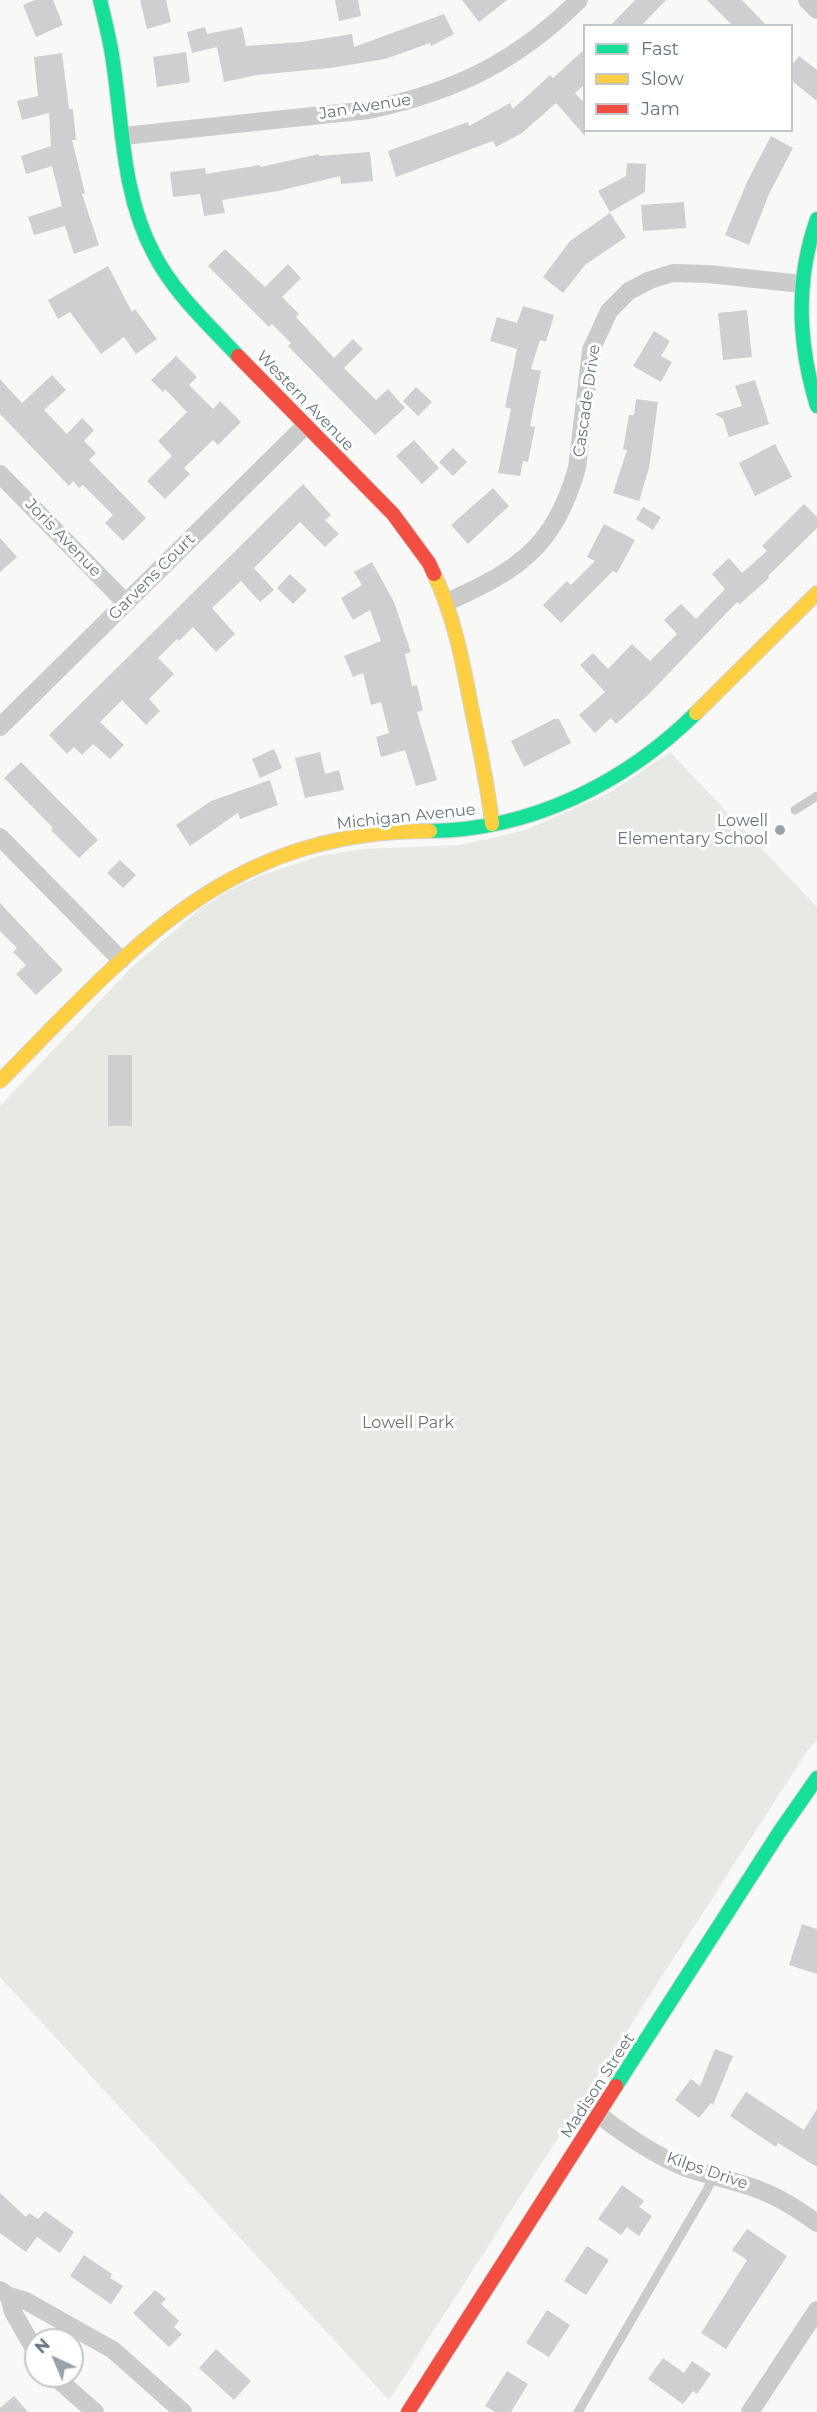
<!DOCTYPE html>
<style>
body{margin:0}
#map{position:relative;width:817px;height:2412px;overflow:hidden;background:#f8f8f7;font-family:Montserrat,sans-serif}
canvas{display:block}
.legend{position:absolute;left:583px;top:24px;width:210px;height:108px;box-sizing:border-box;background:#fff;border:2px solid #c1c8cc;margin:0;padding:8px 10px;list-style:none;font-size:18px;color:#657580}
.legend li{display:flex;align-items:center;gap:12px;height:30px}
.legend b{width:30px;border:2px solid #c1c8cc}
.north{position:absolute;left:24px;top:2328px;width:60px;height:60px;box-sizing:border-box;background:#fff;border:2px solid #c1c8cc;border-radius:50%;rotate:316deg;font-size:16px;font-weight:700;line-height:24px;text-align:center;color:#657580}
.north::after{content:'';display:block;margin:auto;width:21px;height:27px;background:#98a3aa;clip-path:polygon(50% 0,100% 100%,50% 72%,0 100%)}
</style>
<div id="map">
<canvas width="817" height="2412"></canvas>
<ul class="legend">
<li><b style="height:8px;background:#16e098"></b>Fast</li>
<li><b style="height:8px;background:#ffcf43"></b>Slow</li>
<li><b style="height:8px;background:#f24e42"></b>Jam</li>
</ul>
<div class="north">N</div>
</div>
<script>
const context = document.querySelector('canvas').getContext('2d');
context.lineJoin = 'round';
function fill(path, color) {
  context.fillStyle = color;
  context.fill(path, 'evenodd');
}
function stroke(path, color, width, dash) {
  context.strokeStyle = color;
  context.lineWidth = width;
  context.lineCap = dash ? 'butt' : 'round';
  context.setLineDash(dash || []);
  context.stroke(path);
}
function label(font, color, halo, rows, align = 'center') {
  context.font = font + ' Montserrat,sans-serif';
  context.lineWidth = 6;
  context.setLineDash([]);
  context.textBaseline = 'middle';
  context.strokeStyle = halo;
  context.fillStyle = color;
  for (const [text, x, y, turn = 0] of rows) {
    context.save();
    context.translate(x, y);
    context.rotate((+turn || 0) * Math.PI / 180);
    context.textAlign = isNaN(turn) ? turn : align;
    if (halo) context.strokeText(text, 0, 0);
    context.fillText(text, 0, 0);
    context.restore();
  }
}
fill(new Path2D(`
 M670,752l147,155v833l-10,11 -418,649 -389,-423v-871l130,-137 71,-61 29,-18 32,-15 58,-19 42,-7 98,-4 66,-15 85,-38z`), '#e7e9e5');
fill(new Path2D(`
 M35,0h18l10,25 -27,12 -13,-32z
 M140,0h26l5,22 -24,7z
 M335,0h23l3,16 -22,5z
 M462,0h45l-28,22z
 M635,0h31l-25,26h-31z
 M707,0h35l25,26h-34z
 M444,14l10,20 -23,12 -1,-3 -45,16 -55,9 -73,7 -33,7 -7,-35 -25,6 -5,-21 18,-5 2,7 35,-7 4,19 55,-4 51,-8 2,13z
 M585,49v35l-10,9 10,11v32l-29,-33 -34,30 -26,14 -3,-6 -97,36 -8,-26 80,-29 1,4 41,-23 3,6 37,-34 3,3z
 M186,52l4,30 -33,5 -4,-30z
 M62,53l7,56h4l3,31h-4l13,53 -3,1 17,51 -25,9 -9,-28 -31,9 -6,-18 34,-11 -10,-40 -26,8 -5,-18 30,-10 -2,-33 -27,7 -5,-19 21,-5 -4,-39z
 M799,56l18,14v31l-25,-20v-16z
 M771,136l22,12 -24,46 -20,51 -24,-10 22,-53z
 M370,152l3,29 -32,3 -1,-8 -62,15 -56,9 3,13 -21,3 -4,-22 -27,3 -3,-25 35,-4 1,6 54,-9v2l59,-13v2z
 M627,163l19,1 -1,28 -35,20 -12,-21 28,-15z
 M684,202l2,26 -43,3 -2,-26z
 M610,213l16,24 -41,28 -22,28 -20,-16 27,-36z
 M225,249l40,38 23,-23 13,14 -19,19 17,17 -3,3 38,41 19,-19 10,10 -19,19 32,32 12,-11 17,19 -30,27 -87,-89 3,-3 -19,-19 -3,3 -61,-61z
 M108,266l24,46 3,-3 22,30 -21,15 -12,-17 -23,17 -31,-42 -12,7 -10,-19z
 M523,306l31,9 -8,27 -6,-2 -9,29 10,2 -11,55 5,1 -7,35 -5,-1 -3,15 -22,-3 13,-64 -6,-2 12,-58 -27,-8 7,-24 20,6z
 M747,310l5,47 -29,3 -5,-47z
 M654,331l16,10 -9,15 11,6 -11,20 -28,-16z
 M176,356l21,21 -8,8 24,24 7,-8 21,21 -23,23 -5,-5 -29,28 6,6 -25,25 -18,-18 25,-25 -14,-15 29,-29 -22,-23 -2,3 -12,-12z
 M52,375l14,15 -22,20 23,24 15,-16 12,12 -10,11 12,12 -7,7 57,58 -23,23 -18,-18 8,-8 -30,-30 -4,3 -6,-7 -4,5 -69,-72v-35l22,24z
 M755,380l14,44 -40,13 -6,-18 -8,-5 27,-8 -7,-20z
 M416,387l16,15 -14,14 -15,-15z
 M636,399l22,3 -9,66 -10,33 -26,-8 14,-43 -4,-1 6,-34h5z
 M414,440l25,28 -17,16 -26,-28z
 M775,444l17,33 -37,19 -16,-33z
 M453,448l14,14 -14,14 -14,-14z
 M303,484l28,31 -6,5 14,14 -14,13 -25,-25 -46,46 20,22 -14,12 -19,-21 -29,27 23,26 -19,18 -23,-25 -14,14 -2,-2 -19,19 16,16 -25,25 11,12 -14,14 -24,-25 -22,22 24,23 -14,14 -17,-15 -11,11 -8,-8 -7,7 -18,-19z
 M493,488l16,18 -41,38 -17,-19z
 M804,504l13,13v11l-49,48 1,2 -29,26 -3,-2 -87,91 -34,31 -5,-6 -16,15 -16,-18 26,-23 -25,-27 13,-12 15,16 24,-25 18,17 27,-27 -13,-14 17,-16 15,15 29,-30 -13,-15 17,-16 13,15 25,-22 -5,-5z
 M643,507l18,10 -8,13 -17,-11z
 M604,524l31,16 -18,33 -4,-2 -52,52 -18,-18 24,-24 4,4 24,-24 -8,-4z
 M0,538l17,19 -17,15z
 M372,562l22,40 17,50 -6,2 7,32 5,-1 6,25 -6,2 20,68 -21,6 -11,-36 -24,7 -5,-20 13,-4 -8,-31 -10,3 -8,-32 -10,4 -9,-21 37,-15 -11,-31 -17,10 -12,-22 21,-13 -8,-13z
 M290,574l17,16 -14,14 -16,-16z
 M554,719h5l12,24 -47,24 -13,-26z
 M274,749l8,19 -22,10 -8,-19z
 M320,752l5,22 14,-4 5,20 -39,8 -10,-40z
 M21,762l77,78 -19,18 -28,-28 2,-2 -49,-50z
 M270,780l8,25 -38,14 -2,-6 -48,33 -14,-21 35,-24z
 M120,860l16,15 -13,13 -16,-15z
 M0,903l63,67 -27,25 -20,-21 10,-9 -13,-13 4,-4 -17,-17z
 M108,1055h24v71h-24z
 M802,1924l15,5v45l-28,-9z
 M715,2049l18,7 -20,49 -2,-2 -12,15 -24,-18 16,-21 9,7z
 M746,2092l58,38 13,-21v58l-39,-24 -2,4 -46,-31z
 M622,2185l22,16 -5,6 13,9 -13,20 -12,-9 -6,8 -23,-16z
 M0,2193l26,24 3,-4 9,6 7,-8 29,21 -14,21 -23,-16 -11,15 -26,-19z
 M747,2229l40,27 -61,93 -25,-16 46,-73 -15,-10z
 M587,2246l22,14 -23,35 -22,-14z
 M84,2255l28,19 -2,4 13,8 -12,18 -41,-28z
 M155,2290l11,9 -5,5 18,17 -5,6 8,7 -13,13 -36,-34z
 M547,2310l23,15 -21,32 -23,-14z
 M216,2349l35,32 -17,19 -35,-32z
 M663,2358l21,15 8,-12 19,13 -14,20 -4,-3 -10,13 -35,-25z
 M507,2371l21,13 -17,28h-16l-10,-6z
 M14,2396l14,16h-28v-4z`), '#cecfd0');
const fast = new Path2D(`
 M100,0c4,16 8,33 11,49 12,68 9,142 43,205 20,39 54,70 84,102
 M817,219c-22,62 -19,125 0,187
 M430,831c101,-1 195,-48 266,-118
 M616,2086l164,-255 37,-53`);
const slow = new Path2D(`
 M434,574c21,44 29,90 38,137 8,38 16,75 20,113
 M696,713l121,-120
 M0,1081c132,-133 226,-250 430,-250`);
const jam = new Path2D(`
 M238,356l155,158 36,49 5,11
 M408,2412l208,-326`);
stroke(fast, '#d3d4d5', 16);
stroke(slow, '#d3d4d5', 16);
stroke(jam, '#d3d4d5', 16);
stroke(new Path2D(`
 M795,810l22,-14
 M578,2412l129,-222 6,-14`), '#cacccc', 9);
stroke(new Path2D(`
 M807,0l10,10
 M123,136l246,-26c87,-19 146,-47 210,-110
 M0,474l126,129
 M447,602c72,-32 107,-55 130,-134l14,-118 18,-39 20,-20 21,-11 23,-7 35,1 94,10
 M0,727l305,-301
 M0,837l121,123
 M599,2115c27,21 55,40 87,53 23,8 48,12 71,21 22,8 41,20 60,34
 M0,2290l9,6 17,5 87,49 70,62
 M9,2296l4,16 23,40
 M54,2376l41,36
 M750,2412l67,-102`), '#cacccc', 18);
stroke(fast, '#16e098', 14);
stroke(slow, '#ffcf43', 14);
stroke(jam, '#f24e42', 14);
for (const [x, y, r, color] of [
 [780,830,6,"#98a3aa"]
]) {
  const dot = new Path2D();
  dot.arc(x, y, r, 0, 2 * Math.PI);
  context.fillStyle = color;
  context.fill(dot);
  stroke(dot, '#fff', 2);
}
label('16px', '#657580', '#fff', [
 ["Jan Avenue",365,107,-9],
 ["Western Avenue",305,401,46],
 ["Cascade Drive",587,401,-82],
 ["Joris Avenue",63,538,46],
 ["Garvens Court",152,577,-45],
 ["Michigan Avenue",406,817,-6],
 ["Madison Street",598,2086,-57],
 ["Kilps Drive",707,2171,19]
]);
label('16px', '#657580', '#fff', [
 ["Lowell",768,821],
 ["Elementary School",768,839]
], 'right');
label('16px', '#687864', '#fff', [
 ["Lowell Park",408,1423]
]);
</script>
